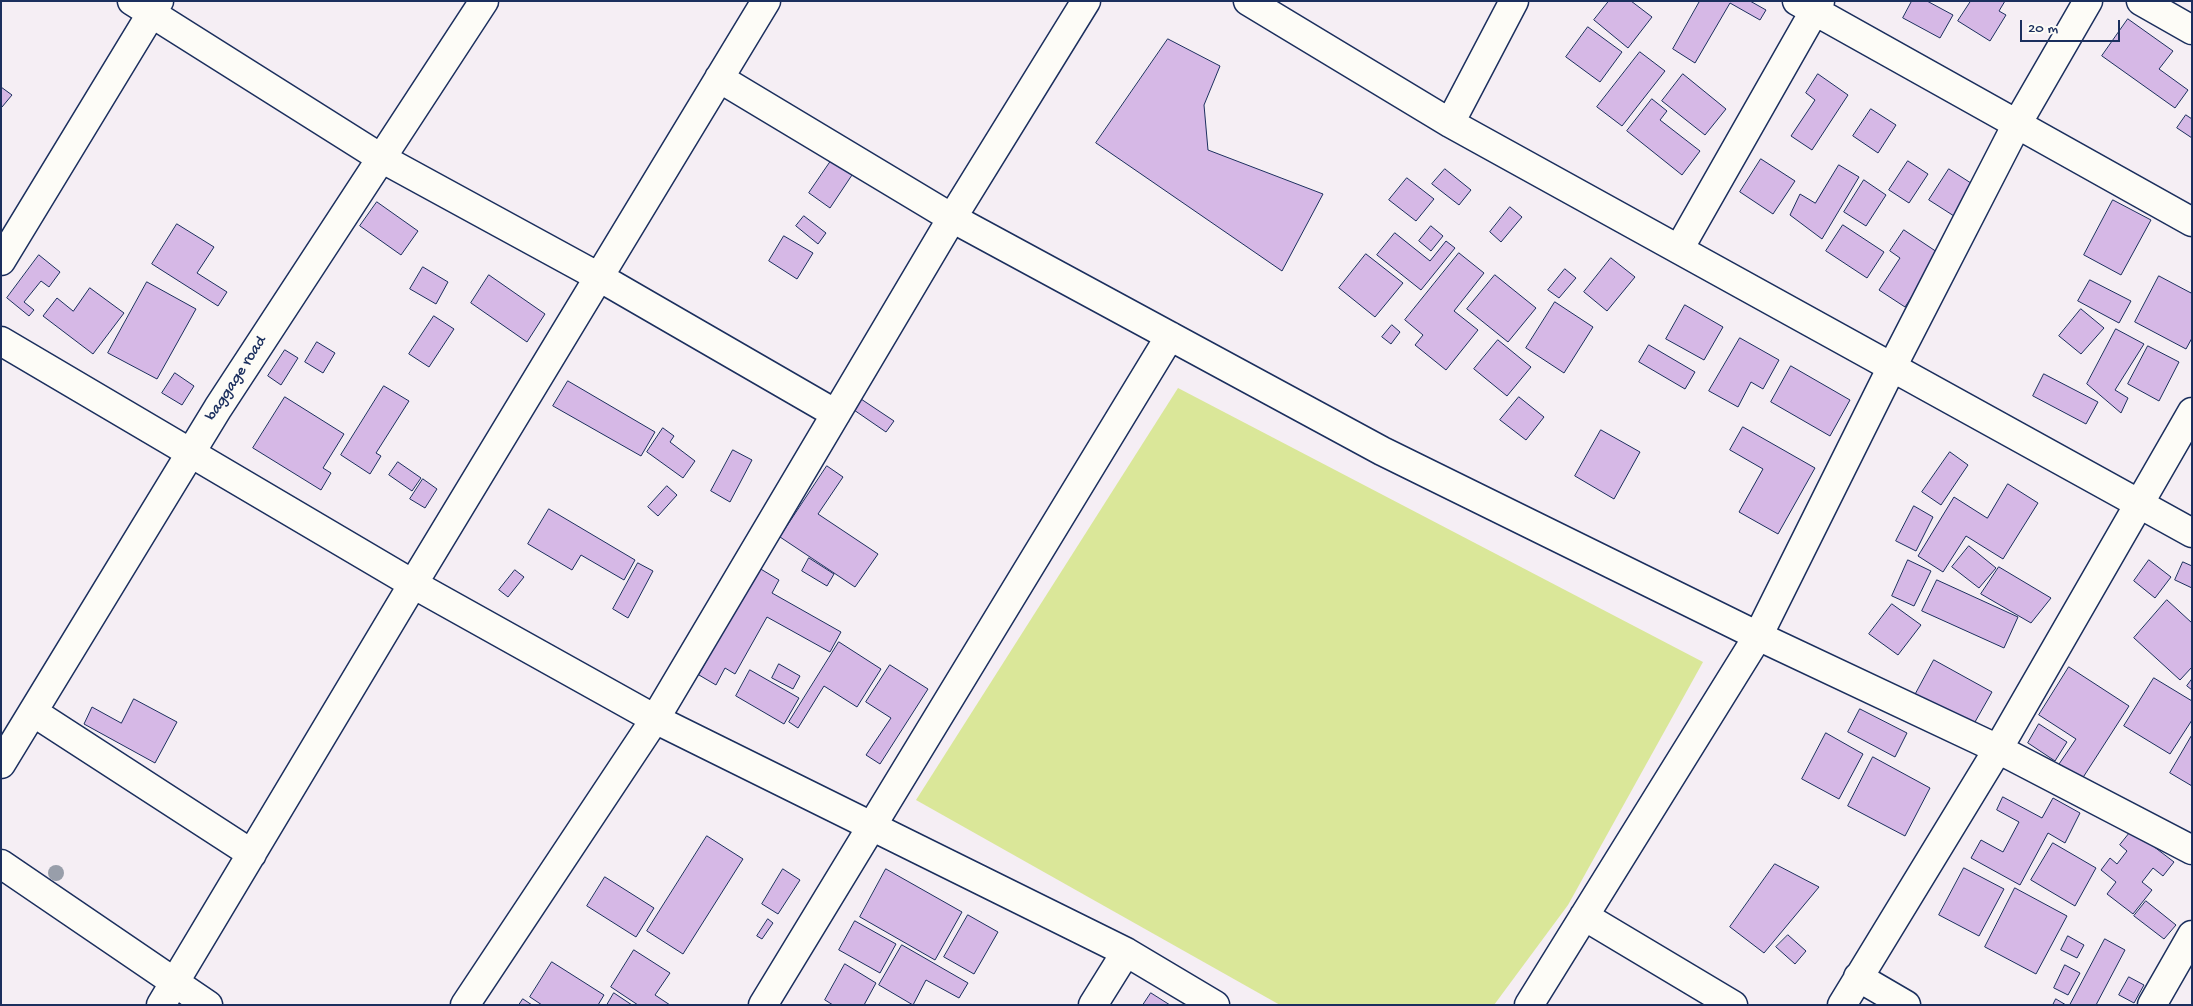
<!DOCTYPE html>
<style>
body{margin:0}
#map{position:relative;width:2193px;height:1006px;overflow:hidden;background:#f5eef4;font-family:"Gochi Hand",sans-serif}
canvas{display:block}
.frame{position:absolute;inset:0;border:2px solid #1b2f5e;pointer-events:none}
.scale{position:absolute;left:2020px;top:20px;width:100px;height:22px;box-sizing:border-box;border:2px solid #1b2f5e;border-top:0;padding-left:6px;font-size:15px;line-height:18px;white-space:nowrap;color:#1b2f5e;-webkit-text-stroke:4px #fdfcf7;paint-order:stroke}
</style>
<div id="map">
<canvas width="2193" height="1006"></canvas>
<div class="frame"></div>
<div class="scale">20 m</div>
</div>
<script>
const context = document.querySelector('canvas').getContext('2d');
context.lineJoin = 'round';
function fill(path, color) {
  context.fillStyle = color;
  context.fill(path, 'evenodd');
}
function stroke(path, color, width, dash) {
  context.strokeStyle = color;
  context.lineWidth = width;
  context.lineCap = dash ? 'butt' : 'round';
  context.setLineDash(dash || []);
  context.stroke(path);
}
function label(font, color, halo, rows, align = 'center') {
  context.font = font + ' "Gochi Hand",sans-serif';
  context.lineWidth = 4.5;
  context.setLineDash([]);
  context.textBaseline = 'middle';
  context.strokeStyle = halo;
  context.fillStyle = color;
  for (const [text, x, y, turn = 0] of rows) {
    context.save();
    context.translate(x, y);
    context.rotate((+turn || 0) * Math.PI / 180);
    context.textAlign = isNaN(turn) ? turn : align;
    if (halo) context.strokeText(text, 0, 0);
    context.fillText(text, 0, 0);
    context.restore();
  }
}
fill(new Path2D(`
 M1178,388l525,274 -135,243 -74,100h-214l-364,-205z`), '#dae799');
const building = new Path2D(`
 M1609,1h22l21,16 -24,31 -34,-28z
 M1700,1h50l16,9 -6,10 -30,-17 -35,60 -22,-14z
 M1912,1h15l26,14 -13,23 -37,-20z
 M1971,1h34l-6,10 7,4 -16,26 -32,-20z
 M2128,19l45,32 -14,18 29,21 -13,18 -73,-52z
 M1588,27l34,25 -22,30 -34,-25z
 M1168,39l52,27 -16,39 4,45 115,44 -41,77 -186,-128z
 M1640,52l25,19 -43,55 -25,-19z
 M1683,74l43,35 -21,26 -43,-34z
 M1818,74l30,21 -36,55 -21,-14 24,-36 -9,-7z
 M1,87l11,8 -10,12h-1z
 M1652,99l15,12 -7,9 40,31 -18,24 -55,-44z
 M1871,109l25,16 -18,28 -25,-17z
 M2186,115l6,4v19l-15,-10z
 M835,155l21,14 -26,39 -21,-15z
 M1761,159l34,22 -22,33 -33,-22z
 M1908,161l20,13 -19,29 -20,-13z
 M1839,165l20,12 -37,62 -32,-24 10,-21 15,9z
 M1445,169l26,21 -12,15 -27,-21z
 M1949,169l25,16 -20,31 -25,-16z
 M1407,178l27,21 -18,22 -27,-21z
 M1864,180l22,15 -20,31 -22,-14z
 M2113,200l38,20 -30,55 -37,-20z
 M377,202l41,29 -17,24 -41,-29z
 M1510,207l12,10 -21,25 -11,-10z
 M804,216l22,17 -8,11 -22,-18z
 M177,224l37,23 -17,26 30,19 -9,14 -66,-42z
 M1843,225l41,27 -17,26 -41,-27z
 M1431,226l12,10 -12,15 -12,-10z
 M1904,230l36,24 -35,53 -26,-17 21,-32 -10,-7z
 M1395,233l35,28 16,-20 9,7 -34,42 -44,-35z
 M784,236l29,17 -16,26 -28,-18z
 M1459,253l25,20 -30,38 24,19 -32,40 -31,-25 8,-10 -18,-15z
 M1366,254l37,29 -28,34 -36,-29z
 M39,255l21,17 -11,15 -8,-6 -17,21 10,8 -5,6 -22,-18z
 M1611,258l24,19 -28,34 -23,-19z
 M423,267l25,15 -12,22 -26,-15z
 M1565,269l11,9 -17,20 -11,-8z
 M489,275l56,39 -18,28 -56,-39z
 M1495,275l41,33 -28,34 -41,-33z
 M2159,276l32,17 1,-2v47l-6,11 -51,-27z
 M2090,280l41,21 -12,22 -41,-22z
 M147,282l49,27 -39,70 -49,-26z
 M90,288l34,25 -31,41 -50,-38 14,-18 16,13z
 M1555,302l38,25 -29,46 -38,-25z
 M1685,305l38,22 -19,33 -38,-21z
 M2081,309l23,19 -23,26 -22,-18z
 M434,316l20,13 -25,38 -20,-13z
 M1392,325l8,7 -9,12 -9,-7z
 M2116,329l28,15 -29,46 13,8 -7,15 -34,-29z
 M1740,338l39,22 -16,29 -12,-7 -13,25 -29,-16z
 M1498,340l33,27 -24,29 -33,-27z
 M317,342l18,11 -12,20 -18,-11z
 M1649,345l46,27 -10,17 -46,-27z
 M2148,346l31,16 -20,39 -31,-17z
 M285,350l13,8 -17,27 -13,-9z
 M1791,366l59,34 -20,36 -59,-34z
 M175,373l19,13 -12,19 -20,-12z
 M2044,374l54,28 -12,22 -53,-28z
 M568,381l87,51 -14,24 -88,-50z
 M384,386l25,15 -33,52 5,3 -11,18 -29,-19z
 M285,397l59,37 -21,34 8,5 -10,17 -68,-42z
 M1519,397l25,20 -18,23 -26,-20z
 M861,399l33,22 -8,11 -32,-22z
 M1743,427l72,41 -37,66 -39,-22 24,-43 -33,-19z
 M663,428l11,8 -4,6 25,19 -12,17 -36,-26z
 M1601,430l39,22 -26,47 -39,-23z
 M733,450l19,10 -22,42 -19,-11z
 M1950,452l18,13 -27,40 -19,-13z
 M398,462l23,16 -9,13 -23,-16z
 M827,466l16,11 -25,37 60,40 -23,33 -75,-50z
 M423,479l14,10 -12,19 -15,-9z
 M2008,484l30,19 -35,56 -37,-23 -23,36 -25,-16 36,-59 33,21z
 M667,486l10,9 -19,21 -10,-9z
 M1914,506l19,11 -17,34 -20,-10z
 M549,509l86,51 -11,20 -43,-25 -9,15 -44,-26z
 M1969,546l27,22 -17,20 -27,-21z
 M809,558l25,16 -7,12 -25,-15z
 M1908,560l23,11 -17,35 -22,-10z
 M2149,560l22,17 -16,21 -21,-17z
 M2183,562l9,4v22l-17,-8z
 M638,563l15,8 -25,47 -15,-9z
 M1999,567l52,31 -20,25 -50,-29z
 M759,568l20,12 -7,13 69,39 -11,20 -63,-35 -32,57 -10,-6 -9,17 -17,-10z
 M515,570l9,7 -16,20 -9,-7z
 M1937,580l81,37 -14,31 -82,-37z
 M2167,600l25,23v44l-12,13 -46,-42z
 M1892,604l29,21 -23,30 -29,-21z
 M839,642l42,27 -24,38 -33,-21 -26,42 -9,-6z
 M1934,660l58,32 -21,37 -57,-32z
 M779,664l21,12 -7,13 -21,-11z
 M890,665l38,24 -48,75 -14,-9 25,-37 -25,-16z
 M2069,667l60,39 -47,73 -23,-15 17,-25 -37,-24z
 M750,670l49,28 -15,26 -48,-28z
 M2154,678l38,23v19l-22,34 -46,-28z
 M2192,679v11l-5,-4z
 M134,699l43,23 -22,41 -71,-39 8,-17 29,16z
 M1860,709l47,24 -12,24 -47,-25z
 M2039,724l28,18 -12,19 -27,-18z
 M1826,733l37,21 -24,45 -37,-20z
 M2192,735v51l-22,-13z
 M1873,757l57,31 -25,48 -57,-30z
 M2003,797l39,21 11,-20 27,15 -15,30 -17,-10 -28,52 -49,-27 10,-18 22,12 16,-30 -22,-12z
 M2132,830l42,32 -11,14 -10,-8 -11,14 10,8 -19,24 -26,-20 9,-12 -15,-12 9,-12 7,6 10,-13 -7,-6z
 M707,836l36,23 -60,95 -36,-23z
 M2053,843l43,25 -21,38 -44,-26z
 M1775,864l44,23 -55,66 -34,-26z
 M1964,868l40,21 -25,47 -40,-21z
 M783,869l17,11 -22,34 -16,-10z
 M886,869l76,43 -27,48 -75,-43z
 M605,877l49,31 -18,29 -49,-31z
 M2015,888l52,28 -31,58 -51,-27z
 M2146,901l30,24 -12,14 -30,-23z
 M968,915l30,17 -24,42 -30,-17z
 M768,919l5,4 -11,16 -5,-3z
 M855,921l41,23 -16,29 -41,-23z
 M1788,935l18,16 -11,13 -19,-17z
 M2068,936l16,9 -7,13 -16,-8z
 M2105,939l20,11 -29,55h-26z
 M902,945l66,38 -9,15 -33,-18 -13,25 -34,-20z
 M634,950l36,23 -15,22 15,10h-32l-27,-18z
 M552,962l52,33 -6,10h-56l-12,-8z
 M845,964l31,19 -12,22h-31l-8,-5z
 M2065,965l15,8 -12,22 -14,-7z
 M2129,977l15,8 -10,18 -15,-8z
 M614,993l18,12h-25z
 M1151,993l19,12h-27z
 M523,999l9,6h-13z
 M2056,999l10,6h-13z`);
fill(building, '#d6b8e6');
stroke(building, '#1b2f5e', 1);
const minor = new Path2D(`
 M132,1l249,157 218,119 237,137
 M1248,1l202,122 742,410
 M1797,1l395,221
 M2141,1l51,29
 M719,78l233,140 430,233 376,185 240,113 194,101
 M1450,123l64,-122
 M1679,249l141,-248
 M1,261l158,-260
 M1,341l412,243 242,135 471,233 89,53
 M33,712l219,142
 M1,764l217,-356 266,-407
 M1,864l207,141
 M1584,916l149,89
 M1858,977l48,28
 M161,1005l252,-421 353,-583
 M465,1005l190,-286 297,-501 134,-217
 M763,1005l407,-669
 M1093,1005l33,-53
 M1529,1005l229,-369 134,-269 125,-243 71,-123
 M1842,1005l156,-256 194,-337
 M2152,1005l40,-70`);
stroke(minor, '#1b2f5e', 31);
stroke(minor, '#fdfcf7', 28);
context.fillStyle = '#989eaa';
for (const [x, y] of [
 [56,873]
]) {
  context.beginPath();
  context.arc(x, y, 8, 0, 2 * Math.PI);
  context.fill();
}
label('16px', '#1b2f5e', '#fdfcf7', [
 ["baggage road",237,379,-57]
]);
</script>
